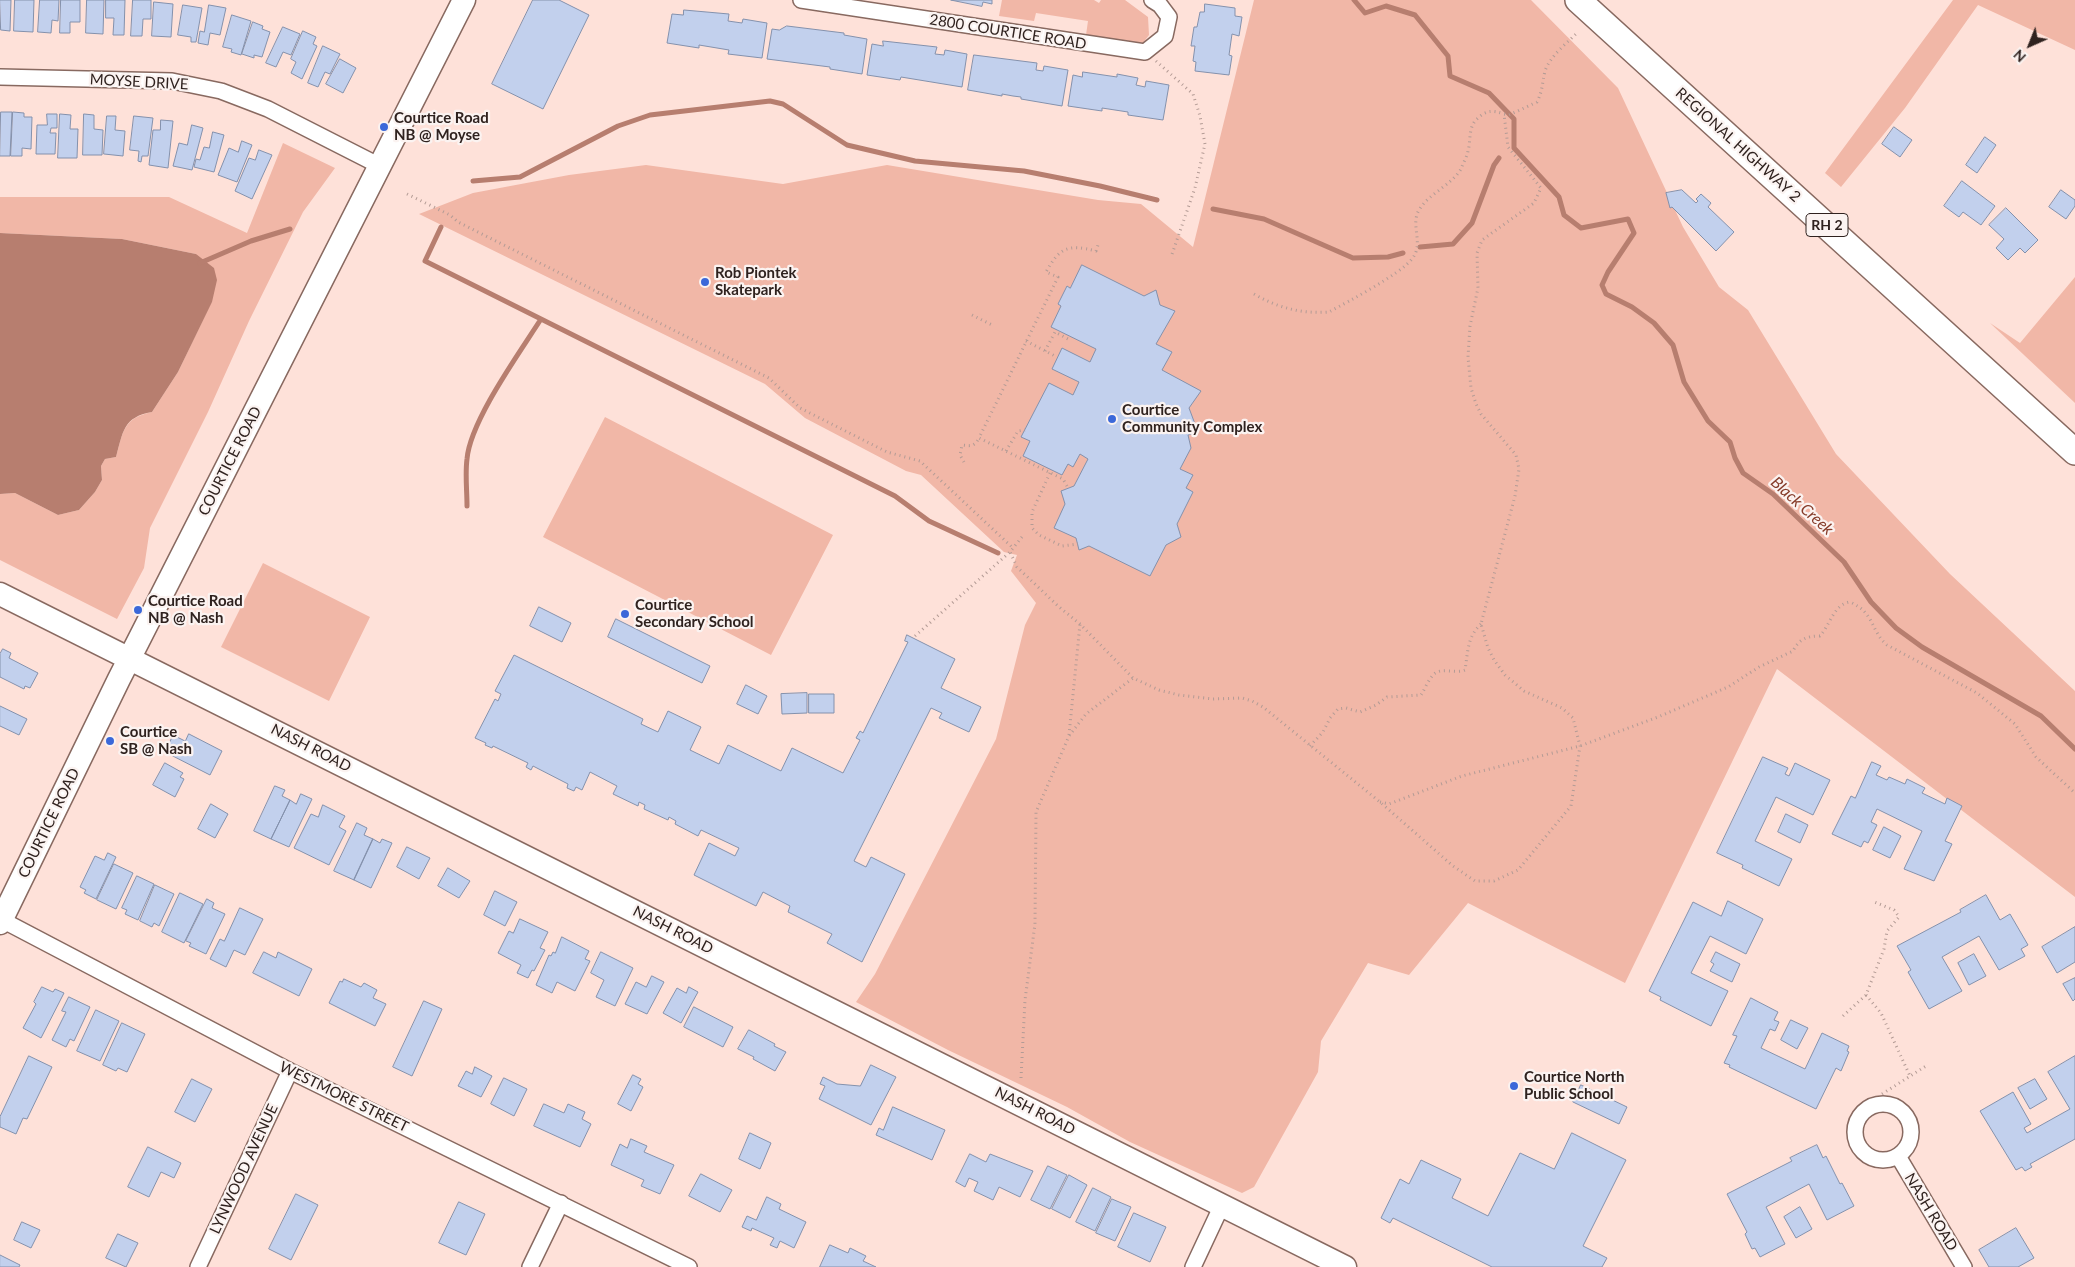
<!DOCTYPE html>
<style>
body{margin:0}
#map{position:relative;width:2075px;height:1267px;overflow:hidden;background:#fee1d9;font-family:Lato,sans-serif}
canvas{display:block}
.north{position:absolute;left:2005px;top:20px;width:50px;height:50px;-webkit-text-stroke:4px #fbf3f1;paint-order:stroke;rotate:224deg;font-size:14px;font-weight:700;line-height:20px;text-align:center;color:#2f221f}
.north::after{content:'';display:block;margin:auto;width:18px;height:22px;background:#2f221f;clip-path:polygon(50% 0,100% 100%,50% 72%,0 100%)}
</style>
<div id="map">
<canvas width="2075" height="1267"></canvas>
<div class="north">N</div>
</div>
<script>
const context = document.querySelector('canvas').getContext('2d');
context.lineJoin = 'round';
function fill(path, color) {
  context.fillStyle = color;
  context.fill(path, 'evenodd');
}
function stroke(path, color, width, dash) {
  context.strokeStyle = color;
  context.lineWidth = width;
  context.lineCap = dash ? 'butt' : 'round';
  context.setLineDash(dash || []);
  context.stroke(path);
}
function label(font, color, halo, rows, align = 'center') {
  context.font = font + ' Lato,sans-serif';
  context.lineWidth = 4.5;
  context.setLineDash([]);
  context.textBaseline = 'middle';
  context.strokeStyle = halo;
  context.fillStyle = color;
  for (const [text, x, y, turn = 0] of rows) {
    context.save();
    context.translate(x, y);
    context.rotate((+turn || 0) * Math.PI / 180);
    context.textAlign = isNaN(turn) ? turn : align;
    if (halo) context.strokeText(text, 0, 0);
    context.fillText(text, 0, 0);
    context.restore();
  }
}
fill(new Path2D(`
 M1002,0h92l5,3 2,-3h24l23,17 1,18 -6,8 -57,-8 2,-14 -52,-8 -2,8 -35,-5z
 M1254,0h277l87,88 65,139 36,60 29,23 88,144 114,120 125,117v206l-298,-228 -152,314 -157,-80 -59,72 -41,-12 -47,78 -3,31 -64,115 -12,6 -112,-51 -63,-35 -119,-57 -92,-48 19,-28 121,-235 29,-114 11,-22 -25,-32 6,-16 -13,-3 -83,-77 -15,-4 -101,-53 -40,-34 -346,-170 54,-21 96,-18 77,-10 137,19 104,-19 211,35 43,4 52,43z
 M1953,0h122v50l-97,-45 -73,103 -64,79 -16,-14z
 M283,143l52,25 -32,44 -54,109 -41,91 -58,116 -6,40 -27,51 -117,-59v-66l15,-1 43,22 21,-5 16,-18 7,-12 -1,-14 4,-7 11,-2c7,-25 7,-39 36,-45l26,-40 34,-71 -16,-47 -74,-15 -122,-6v-36h169l78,36z
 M2075,277v126l-85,-80 30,20z
 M605,417l228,118 -62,120 -228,-118z
 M263,563l107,54 -41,84 -108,-54z`), '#f1b7a7');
fill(new Path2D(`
 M0,233l122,6 74,15 18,14 3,12 -5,22 -34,70 -26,40c-29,5 -29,20 -36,45l-11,2 -4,7 1,14 -7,12 -16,18 -21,5 -43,-22 -15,1z`), '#b77e6f');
stroke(new Path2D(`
 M1354,0l11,13 21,-7 29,9 33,41 2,20 39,17 25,26v29l45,49 5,18 17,13 47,-9 6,14 -26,39 -6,13 4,9 26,13 22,16 19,22 11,37 24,39 22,21 5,16 8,15 30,21 71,68 27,40 25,26 26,19 119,69 34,33
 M473,181l47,-4 98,-51 32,-11 120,-14 13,3 64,41 68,16 109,10 76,15 57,14
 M1213,209l51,10 89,39 35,-1 15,-4
 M441,227l-16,34 470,235 34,25 69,32
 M1420,247l33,-3 19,-21 22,-58 5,-7
 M200,263l51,-22 39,-12
 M467,506c0,-16 -2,-32 0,-47 3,-38 53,-107 74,-140`), '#b77e6f', 5);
const building = new Path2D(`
 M0,0h11l-1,31 -9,-1z
 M15,0h19l-1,32 -19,-1z
 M40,0h19l-1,21 -6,-1 -1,13 -13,-1z
 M61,0h19v22h-10v11h-10z
 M87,0h17l-1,34 -17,-1z
 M106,0h19l-1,35h-11l1,-17h-8z
 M133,0h18v19h-8l-1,17h-11z
 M533,0h26l30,15 -46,94 -51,-25z
 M951,0h41v4l-9,-2 -1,4z
 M154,2l19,2 -2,33 -19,-1z
 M1205,4l30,4v8l7,1 -3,19 -7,-2 -3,21 3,1 -3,19 -34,-4 1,-9 -3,-1 2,-15h-4l3,-19h3l3,-15h4z
 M183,5l19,3 -6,34h-5v-5l-13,-2z
 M209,5l17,3 -6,27 -10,-2 -2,12 -10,-2 2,-12 4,1z
 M684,10l45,4 -1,7 14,2 1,-4 24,4 -5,35 -34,-4 1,-4 -30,-5v3l-32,-5 5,-29 11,1z
 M232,15l19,6 -10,34 -10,-3 1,-3 -9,-2z
 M253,22l10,4 -1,3 8,3 -8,25 -8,-2v3l-12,-4z
 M787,26l57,7v2l23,4 -5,35 -32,-5v-2l-63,-8 5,-30 7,1z
 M283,27l17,7 -9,21 -8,-3 -7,15 -10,-4z
 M303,31l13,6 -3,7 4,2 -15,33 -11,-6 5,-11 -5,-3z
 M883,41l54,6 -2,7 9,1 1,-5 22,4 -5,33 -61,-10 -1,3 -33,-5 5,-31 11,2z
 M323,46l17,8 -10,20 -5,-2 -7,15 -10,-4z
 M974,55l63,8 -1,7 7,1 1,-5 24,4 -6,36 -41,-7v-2l-8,-1 -11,-2v2l-34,-6z
 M340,59l16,9 -13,25 -17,-9z
 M1083,72l34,5v-3l21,4 -2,7 9,2 1,-6 23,4 -6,35 -35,-5v-3l-26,-4v3l-34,-5 5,-31 9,2z
 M1,112h11l-2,44h-10z
 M13,112l11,1v4h8l-1,32 -9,-1v8h-11z
 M47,114h10v14h-6l-1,5h6l-1,21h-19l1,-29h10z
 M60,114l11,1 -1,14h8l-1,29h-19z
 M84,114l10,1v14l9,1 -1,25h-19z
 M107,116h9l-1,14 10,1 -2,25 -19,-2z
 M134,116l19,2 -5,38h-6l-1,6 -3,-1 1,-10 -9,-1z
 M161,120l12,1 -5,47 -19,-3 4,-35h7z
 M192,125l11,3 -11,42 -19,-4 6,-23 8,2z
 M1894,127l18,13 -12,17 -18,-13z
 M213,132l11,3 -10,37 -20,-5 2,-8 4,1 4,-13 5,1z
 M1985,137l11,8 -19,28 -11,-8z
 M242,141l10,4 -15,37 -19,-7 11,-27 9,4z
 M259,150l13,5 -20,44 -17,-8 14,-33 6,2z
 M1962,181l33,25 -14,19 -18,-13 -4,5 -15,-11z
 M1682,190l14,13 2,-2 -2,-2 5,-5 10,9 -3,4 26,25 -18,19 -44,-44 -2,1 -4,-15z
 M2061,190l14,10v6l-9,13 -17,-12z
 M2006,208l32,32 -13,13 -5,-5 -12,12 -12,-12 8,-9 -15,-14z
 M1082,265l62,31 12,-6 4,15 15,6 -19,33 16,8 -10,18 39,21 -12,17 9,24 -10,3 3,13 -11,21 13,6 -7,13 7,4 -16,32 4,13 -15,8 -16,31 -61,-30 -10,4 -3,-12 -22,-10 11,-24 -4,-13 13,-5 14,-27 -8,-5 -7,13 -5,-3 -6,11 -39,-19 7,-15 -9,-4 28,-54 24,12 6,-13 -27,-13 10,-21 28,14 6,-13 -45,-22 10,-21 -3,-2 9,-18 3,2z
 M539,607l32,16 -9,19 -32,-16z
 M616,619l94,47 -8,17 -94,-46z
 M907,635l48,24 -14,29 40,19 -12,25 -30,-14 3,-5 -11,-5 -77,153 12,6 5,-10 34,17 -43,88 -35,-19 5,-9 -44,-22 2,-6 -27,-14 -7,14 -62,-31 15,-32 26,13 4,-8 -38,-18 -3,6 -23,-12 1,-3 -7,-4 -1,3 -24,-11 1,-4 -6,-3 -1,4 -25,-12 4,-8 -27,-14 -8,18 -6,-3 -2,4 -7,-3 1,-4 -35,-18 -2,4 -5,-3 2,-4 -35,-17 -1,2 -7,-3 1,-2 -11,-5 20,-39 3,2 3,-7 -6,-3 19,-36 129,64 -2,5 17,8 10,-21 33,16 -11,23 29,14 9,-19 53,26 11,-23 51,25 17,-33 -4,-2 4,-7 3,2 45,-91 -3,-1z
 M3,649l8,4 -2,5 29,15 -8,15 -5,-2 -1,3 -24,-12v-23z
 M746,685l21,11 -9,18 -21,-10z
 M807,693v20l-25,1 -1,-20z
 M809,694h25v19h-25z
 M0,706l27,13 -8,16 -19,-9z
 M189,734l33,17 -12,24 -45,-23 8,-17 12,6z
 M1763,757l25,11 -3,6 4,2 6,-13 35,17 -17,35 -37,-18 -21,44 37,18 -13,27 -37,-18 1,-3 -26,-12z
 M1872,762l9,4 -5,9 11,5 2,-3 16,7 2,-5 18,9 -3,5 23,11 2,-6 15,8 -17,35 7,3 -18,37 -30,-12 18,-38 -45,-22 -6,13 6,3 -9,18 -4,-2 -3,6 -29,-13 19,-38 4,2z
 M165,763l18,10 -3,4 4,2 -9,18 -22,-12z
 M275,786l10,4 -3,6 8,4 -19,39 -17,-8z
 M301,794l11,5 -23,48 -18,-8 19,-39 6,4z
 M211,804l17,10 -13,24 -17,-9z
 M323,805l22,11 -6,11 7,4 -17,34 -35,-17 17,-34 7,3z
 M1786,814l22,11 -8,18 -22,-11z
 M357,823l10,5 -3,7 9,4 -19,41 -20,-9z
 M1884,827l17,9 -11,22 -17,-8z
 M373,839l7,4 2,-4 10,4 -21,45 -17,-8z
 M407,847l23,11 -11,21 -22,-12z
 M108,853l8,4 -20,42 -12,-6 2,-3 -6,-3 15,-31 9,4z
 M114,864l19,9 -17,36 -19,-9z
 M448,868l22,13 -11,17 -21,-12z
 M137,876l17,8 -16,36 -13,-6 2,-4 -5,-2z
 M155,885l19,9 -15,32 -5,-3 -2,4 -12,-6z
 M495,891l22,11 -12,24 -21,-11z
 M180,893l23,11 -19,39 -22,-11z
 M1986,895l14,25 10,-6 18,31 -7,4 4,7 -26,14 -20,-34 -37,21 20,34 -33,18 -21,-37 3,-2 -14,-24 64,-34 -1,-2z
 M207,899l7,4 -2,5 13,6 -19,40 -17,-8 2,-3 -5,-2z
 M1728,901l35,18 -17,35 -36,-18 -19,37 37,18 -17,35 -51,-26 1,-3 -12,-6 44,-89 28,14z
 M240,908l23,11 -18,36 -11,-5 -8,17 -16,-8 10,-20 4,2z
 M520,919l28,13 -8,16 5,2 -11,21 -2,-1 -4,8 -11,-5 4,-8 -23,-12 11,-22 4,2z
 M2075,927v35l-18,11 -15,-26z
 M562,937l27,14 -4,8 5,2 -15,30 -18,-9 -5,11 -16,-8 13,-30 2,1 2,-4 2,1z
 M264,952l12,6 2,-6 34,17 -13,27 -46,-23z
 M601,952l32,16 -18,38 -19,-9 8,-17 -13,-7z
 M1716,952l24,12 -8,18 -22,-11 4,-7 -3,-2z
 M1974,954l12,22 -17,9 -11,-22z
 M652,976l12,6 -17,32 -22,-10 11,-22 10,5z
 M2075,978v21l-2,2 -10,-17z
 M344,979l17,8 3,-4 13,7 -4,8 13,6 -11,22 -46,-23 11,-22 2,1z
 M42,987l11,5 2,-3 9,4 -23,45 -18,-10 13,-24 -2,-2z
 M689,987l9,5 -17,31 -18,-10 14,-25 9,5z
 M69,997l21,10 -16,34 -4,-2 -4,8 -14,-7 14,-28 -4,-1z
 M1751,998l27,14 -4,8 5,2 -4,9 -5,-2 -9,19 44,21 17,-36 27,13 -2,5 2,1 -8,19 -5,-3 -20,41 -87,-42 1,-2 -6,-2 13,-27 -4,-1z
 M424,1001l18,8 -30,67 -19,-9z
 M694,1007l39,20 -10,20 -39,-20z
 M96,1010l23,11 -19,40 -23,-10z
 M1791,1020l17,8 -11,21 -16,-9z
 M122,1023l23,11 -18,38 -9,-4 -2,3 -13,-6z
 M749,1030l26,14 -1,2 12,6 -11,19 -22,-12 1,-2 -16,-8z
 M29,1056l23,11 -25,52 -4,-1 -7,16 -16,-7v-10z
 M2075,1056v83l-45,25 2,3 -7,4 -3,-4 -6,3 -36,-59 33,-19 18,32 -7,4 3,5 43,-24 -22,-37z
 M871,1065l25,12 -25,48 -52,-26 6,-13 -5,-2 3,-7 14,7 23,2z
 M475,1067l17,9 -11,21 -23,-11 8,-15 6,3z
 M633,1075l8,4 -3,5 5,3 -12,24 -13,-7z
 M504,1078l23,11 -13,27 -23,-12z
 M192,1079l20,10 -17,33 -20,-10z
 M2035,1079l12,20 -17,10 -12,-21z
 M1581,1085l46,22 -8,17 -46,-22z
 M544,1104l20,9 4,-9 17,8 -3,7 9,5 -11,23 -46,-21z
 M893,1107l52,23 -13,30 -56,-25 3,-7 4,2z
 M750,1133l21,10 -11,26 -21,-10z
 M1572,1133l54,27 -43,86 24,12 -5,9h-110l-99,-49 -3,5 -9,-5 19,-39 9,5 12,-24 40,19 -9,19 36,18 32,-63 34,16z
 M631,1139l16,7 -3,6 30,13 -14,29 -19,-8 3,-6 -33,-15 9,-21 7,4z
 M1817,1145l6,13 3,-2 14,28 2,-1 12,23 -27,14 -18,-36 -43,23 19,37 -25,13 -5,-9 -3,1 -7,-15 2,-2 -20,-38 65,-33 -2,-3z
 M148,1147l33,16 -7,15 -13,-6 -12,25 -21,-10z
 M970,1154l16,8 4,-8 43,17 -13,26 -21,-10 -6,13 -19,-9 4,-9 -9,-4 -4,9 -9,-5z
 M1048,1166l19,9 -17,34 -19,-9z
 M701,1174l31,16 -12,22 -31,-16z
 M1069,1175l18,10 -17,33 -18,-9z
 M1093,1188l18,9 -16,34 -19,-9z
 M296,1194l22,11 -27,55 -22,-11z
 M767,1197l14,7 -2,5 27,13 -12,26 -14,-7 -3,7 -7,-3 4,-7 -22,-10 -1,3 -9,-4 5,-11 9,4z
 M1112,1199l19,8 -16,34 -19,-8z
 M459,1202l26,12 -19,41 -27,-12z
 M1800,1207l12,22 -16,9 -12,-21z
 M1134,1213l32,14 -16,35 -32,-15z
 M22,1222l18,8 -9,18 -17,-8z
 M2016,1228l18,30 -16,9h-29l-10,-17z
 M118,1234l20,9 -12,24 -20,-9z
 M830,1245l18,8 2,-5 16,8 -3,5 13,6h-56z
 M0,1255l20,10 -1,2h-19z`);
fill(building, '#c2d0ed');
stroke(building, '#8491ac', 1);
const street = new Path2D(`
 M801,0l344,52 20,-16 4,-19 -9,-12 -8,-5
 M0,77l172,4 49,10 47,18 112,57
 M2,920l288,151 399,196
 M1855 1132a28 28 0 1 1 56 0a28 28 0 1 1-56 0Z
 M1898,1156l66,111
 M198,1267l92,-196
 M530,1267l31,-64
 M1193,1267l29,-62`);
const secondary = new Path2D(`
 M0,594l1345,673
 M0,923l119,-244 345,-679`);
const primary = new Path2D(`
 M1578,0l497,452`);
stroke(street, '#886960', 18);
stroke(secondary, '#886960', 25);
stroke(primary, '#886960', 28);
stroke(new Path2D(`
 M1156,61l37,33 7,22 5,28 -10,44 -24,69
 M407,194l43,21 8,7 311,156 31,30 87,44 33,9 93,87
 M1254,294c24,14 48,20 75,18 20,-11 70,-37 83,-53 12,-15 -1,-32 6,-47 9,-18 33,-26 43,-43 2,-6 6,-12 7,-18 3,-10 0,-24 9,-32 9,-9 15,-9 27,-5
 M972,315l22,11
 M1026,341l31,16
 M1045,351l10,-19 13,7 1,-3
 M1006,451l12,-20 7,-1
 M964,462l-4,-7 2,-10c9,1 12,2 17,-7
 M1050,473l-18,39v16l7,7 23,11 16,-2
 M1067,486l-4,-7 -84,-41 79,-161 -12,-5c14,-25 22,-28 50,-21l3,-9
 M1022,537l-12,15 7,15 41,39 22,18 53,54 26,12 20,5 34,4 29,-1 10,3 11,6 117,95 73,64 22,15h19l24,-11 53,-64 9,-60 -7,-28 -11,-10 -38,-17 -19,-16 -11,-15 -6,-12 -7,-24 34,-128 4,-27 -3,-14 -35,-41 -5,-10 -5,-16 -3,-31 2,-31 8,-38 -1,-35 5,-13 52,-37 7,-15 -33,-41 -4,-33 5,1 28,-13c6,-12 5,-19 8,-31 5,-15 22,-28 33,-39
 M915,636l95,-84
 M1069,735l11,-111
 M1310,746l13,-14 7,-14 8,-9 8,-1 14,4 16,-7 11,-8 34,-2c4,-6 7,-15 13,-21 8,-7 21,0 31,-4 3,-18 2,-33 16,-46
 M1380,802l9,2 73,-28 118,-30 78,-29 70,-30 31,-20 34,-16c6,-12 14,-15 27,-15 10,-11 14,-32 30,-34 25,11 20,28 37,43l90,48 38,31 21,33 39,36
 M1866,995l15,18 29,63
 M1843,1016l23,-21 18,-46 3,-18 12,-14 -5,-7 -22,-9
 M1021,1078l4,-78 10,-76 1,-112 33,-76 17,-22 47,-36
 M1882,1094l44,-28`), '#b39b95', 3, [1, 4]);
stroke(street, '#fff', 15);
stroke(secondary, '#fff', 22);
stroke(primary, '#fff', 25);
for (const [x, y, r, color] of [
 [384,127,5,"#3b68d9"],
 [705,282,5,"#3b68d9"],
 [1112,419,5,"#3b68d9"],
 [138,610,5,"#3b68d9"],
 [625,614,5,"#3b68d9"],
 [110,741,5,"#3b68d9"],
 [1514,1086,5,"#3b68d9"]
]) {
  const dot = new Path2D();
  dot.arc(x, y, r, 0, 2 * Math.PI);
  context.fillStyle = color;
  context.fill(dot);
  stroke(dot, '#fbf3f1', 2);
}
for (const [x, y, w] of [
 [1827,225,42]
]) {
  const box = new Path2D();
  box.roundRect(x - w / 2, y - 11.5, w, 23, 4);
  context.fillStyle = '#fbf3f1';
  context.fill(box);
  stroke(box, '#2f221f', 1);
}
label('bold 14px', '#2f221f', null, [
 ["RH 2",1827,225]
]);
label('15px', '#2f221f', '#fbf3f1', [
 ["2800 COURTICE ROAD",1008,32,9],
 ["MOYSE DRIVE",139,82,3],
 ["REGIONAL HIGHWAY 2",1738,145,42],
 ["COURTICE ROAD",230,461,-63],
 ["NASH ROAD",311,748,27],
 ["COURTICE ROAD",49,823,-64],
 ["NASH ROAD",673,930,27],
 ["WESTMORE STREET",344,1097,26],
 ["NASH ROAD",1035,1111,27],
 ["LYNWOOD AVENUE",244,1169,-65],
 ["NASH ROAD",1931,1212,59]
]);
label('bold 15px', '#2f221f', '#fbf3f1', [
 ["Courtice Road",394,118],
 ["NB @ Moyse",394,135],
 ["Rob Piontek",715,273],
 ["Skatepark",715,290],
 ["Courtice",1122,410],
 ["Community Complex",1122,427],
 ["Courtice Road",148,601],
 ["NB @ Nash",148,618],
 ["Courtice",635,605],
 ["Secondary School",635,622],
 ["Courtice",120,732],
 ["SB @ Nash",120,749],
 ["Courtice North",1524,1077],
 ["Public School",1524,1094]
], 'left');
label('italic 16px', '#863c2a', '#fbf3f1', [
 ["Black Creek",1802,506,42]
]);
</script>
